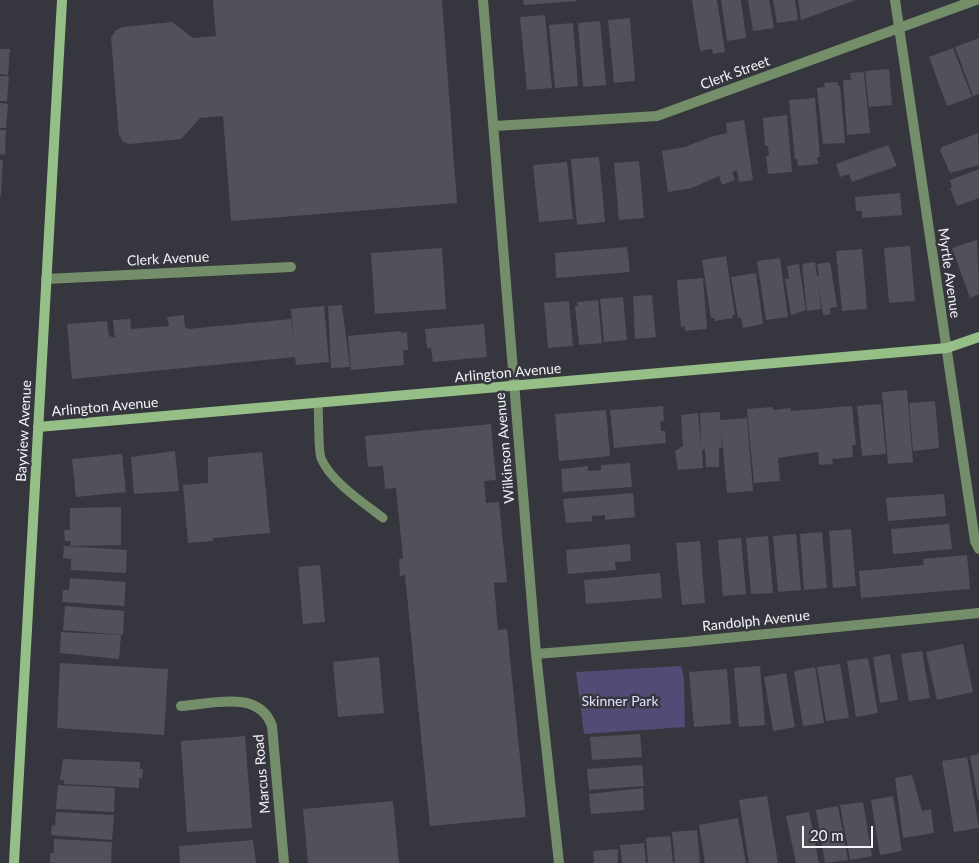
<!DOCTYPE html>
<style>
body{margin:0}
#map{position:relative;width:979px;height:863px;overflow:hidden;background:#36363e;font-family:Lato,sans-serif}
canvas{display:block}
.scale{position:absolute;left:802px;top:826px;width:71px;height:22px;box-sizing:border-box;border:2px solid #f4f4f9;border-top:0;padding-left:6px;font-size:15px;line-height:18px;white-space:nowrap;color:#f4f4f9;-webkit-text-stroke:4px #36363e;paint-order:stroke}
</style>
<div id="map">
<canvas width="979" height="863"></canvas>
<div class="scale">20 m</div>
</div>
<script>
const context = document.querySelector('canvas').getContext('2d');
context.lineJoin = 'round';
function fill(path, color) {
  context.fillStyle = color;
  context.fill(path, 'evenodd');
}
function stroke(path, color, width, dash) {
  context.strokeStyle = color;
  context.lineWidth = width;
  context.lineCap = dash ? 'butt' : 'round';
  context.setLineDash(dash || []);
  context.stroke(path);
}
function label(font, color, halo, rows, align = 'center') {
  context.font = font + ' Lato,sans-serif';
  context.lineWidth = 5;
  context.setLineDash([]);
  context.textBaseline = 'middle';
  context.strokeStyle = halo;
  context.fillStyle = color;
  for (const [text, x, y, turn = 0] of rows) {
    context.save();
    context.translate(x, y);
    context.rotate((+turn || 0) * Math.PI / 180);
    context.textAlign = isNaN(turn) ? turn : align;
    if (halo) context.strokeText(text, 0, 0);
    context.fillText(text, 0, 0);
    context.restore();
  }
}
fill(new Path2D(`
 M681,666l3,13 1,48 -101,7 -8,-62z`), '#504c75');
fill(new Path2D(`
 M213,0h229l15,203 -226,18 -8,-105 -23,2 -19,21 -52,5 -6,-2 -4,-7 -8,-97 4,-7 7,-4 50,-5 21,16 23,-2z
 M523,0h53v1l-52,4z
 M692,0h25l8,52 -12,2 -1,-5 -12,2z
 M721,0h20l5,38 -19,3z
 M748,0h21l5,28 -21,3z
 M773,0h22l3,20 -21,3z
 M798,0h58l-55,20z
 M545,15l7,73 -25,2 -7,-73z
 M630,18l5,63 -21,2 -6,-63z
 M600,21l6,64 -23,2 -5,-64z
 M573,23l5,63 -23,2 -6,-63z
 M979,38v56l-6,2 -18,-49z
 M953,48l19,49 -25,9 -18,-49z
 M0,49h10l-2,26 -8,-1z
 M889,69l3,36 -23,2 -4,-36z
 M864,72l6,61 -23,2 -4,-55h8l-1,-7z
 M0,76h9l-2,25h-7z
 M838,82v4h2l5,57 -22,1 -6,-56 8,-1 -1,-4z
 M815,98l5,59h-3l1,7 -20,2 -1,-7h-2l-6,-59z
 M0,103l8,1 -2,24h-6z
 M787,115l5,57 -24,2 -2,-18h3l-1,-10h-3l-2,-28z
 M744,120l9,60 -14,2 -2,-12 -5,2 3,8 -13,5 -3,-9 -27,12 -24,4 -6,-41 23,-4 25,-10 17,-4 -1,-10z
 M0,130h6l-1,25 -5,-1z
 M978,133l1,32 -29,8 -10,-23 2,-3z
 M888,145l9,21 -45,16 -3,-8 -9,3 -4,-13z
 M599,157l6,65 -28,3 -6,-66z
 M0,160h3l-2,36h-1z
 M639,161l5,57 -25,2 -5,-57z
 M567,162l6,57 -34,3 -6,-57z
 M979,169v29l-22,8 -7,-18 2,-1 -2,-7z
 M900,193l2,22 -40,3v-7h-6l-1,-14z
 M977,240l2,54 -9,4 -18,-50z
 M910,246l5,55 -26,2 -5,-55z
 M627,247l3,25 -74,6 -1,-25z
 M442,248l4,61 -71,5 -4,-61z
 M862,249l5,60 -25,2 -6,-60z
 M726,256l9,59h-3l1,3 -18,3 -1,-3h-3l-9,-58z
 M780,258l8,59 -22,3 -9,-59z
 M815,262l2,14h2l-2,-12 13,-2 7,45 -7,1 1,6 -8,1 -5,-32 3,26 -14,2 -5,-47z
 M799,264l7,46 -15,5 -6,-36h4l-2,-13z
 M756,273l7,51 -20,4 -2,-10h-3l-7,-41z
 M703,278l4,51 -22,2v-5l-4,1 -4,-47z
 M652,295l4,42 -21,2 -2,-43z
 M623,297l4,43 -23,2 -4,-43z
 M598,300l4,43 -23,2 -4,-39h3l-1,-4z
 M569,301l4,45 -25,2 -4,-45z
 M342,305l8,62 -19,1 -3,-62z
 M324,306l5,56 -33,3 -1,-8 -223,22 -5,-55 40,-3 2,15 6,2 -2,-18 17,-1 1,10 38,-3 -2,-9 17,-2 1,12 3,2 103,-10 3,27 -3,-37z
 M484,324l3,33 -54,5 -2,-14h-4l-2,-19z
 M401,331v2l6,-1 1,18h-5l1,15 -53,5 -3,-34z
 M907,390l6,72 -25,2 -6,-72z
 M935,401l4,47 -26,3 -4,-48z
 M881,404l5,50 -24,2 -5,-50z
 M663,406l1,15 -4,1 1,9h4l1,12 -52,5 -4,-38z
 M852,406l4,39h-4l1,12 -21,2 1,5 -14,1 -1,-13 -40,6 2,23 -26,2 -7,-74 26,-2v3l18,-2v3z
 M606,410l4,46 -51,5 -4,-47z
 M720,412v8l27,-2 6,73 -26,2 -6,-66 1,21h-3v19h-13l-1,-18 -3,1 1,18 -25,2 -3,-19 8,-5 -2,-31 17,-2 3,34 -1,-34z
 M491,424l5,56 -12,1 2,22 13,-1 8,80 -13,1 4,47 9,-1 19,188 -96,9 -25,-251 -5,1 -1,-17 4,-1 -7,-70 -11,1 -2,-23 -15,1 -3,-31z
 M175,451l4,40 -45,3 -3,-37z
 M262,452l8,81 -57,5v3l-25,2 -5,-58 25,-2v-26z
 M122,454l4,38 -50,5 -4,-38z
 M630,463l2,24 -69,5 -2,-23 27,-3v5l13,-1v-5z
 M633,493l2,24 -30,3v-5l-13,1v5l-26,2 -3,-24z
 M944,494l2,22 -58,5 -2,-23z
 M121,507v38l-51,1 1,-5h-6l-1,-11h6v-22z
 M949,524l3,25 -59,5 -2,-25z
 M851,529l5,57 -23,2 -4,-57z
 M822,532l5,56 -23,2 -4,-56z
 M796,534l5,56 -23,2 -5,-56z
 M768,536l5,57 -22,1 -5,-56z
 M741,538l5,56 -23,2 -5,-56z
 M700,541l5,62 -23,2 -6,-62z
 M630,544l1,17 -16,1 1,8 -48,4 -2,-24z
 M64,546l63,4 -1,23 -55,-3v-11l-8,-1z
 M967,555l3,34 -109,9 -2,-27 65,-6 -1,-6z
 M320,565l5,57 -22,2 -5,-57z
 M660,573l2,25 -76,6 -2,-24z
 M70,578l56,4 -2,24 -62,-4 1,-12h6z
 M65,606l59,5 -1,24 -60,-5z
 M61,632l60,3 -2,24 -59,-6z
 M963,644l10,48 -36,8 -11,-48z
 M922,651l8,47 -21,3 -8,-47z
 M890,654l8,46 -18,3 -7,-46z
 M379,657l5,56 -46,4 -5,-55z
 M868,658l10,55 -22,4 -9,-56z
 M60,663l108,6 -4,66 -107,-7z
 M840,664l9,54 -23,3 -9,-54z
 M760,666l5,59 -26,2 -5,-59z
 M815,667l9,56 -21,3 -9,-55z
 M727,669l4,55 -37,3 -5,-55z
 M786,673l9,54 -22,4 -9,-54z
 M640,734l2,23 -50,3 -2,-23z
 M245,736l7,92 -65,4 -6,-91z
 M979,754v46h-1l-8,-44z
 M967,757l12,71 -25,4 -12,-71z
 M63,759l77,3v7h3l-1,9h-3v10l-75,-4v-4h-4z
 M642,765l2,21 -55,4 -2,-21z
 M912,775l10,36 9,-2 3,24 -31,5 -8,-60z
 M58,785l57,3 -1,24 -58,-3z
 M643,788l1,22 -53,4 -2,-20z
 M767,796l11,67h-29l-10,-63z
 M893,796l9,55 -22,4 -9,-55z
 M393,801l6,62h-91l-5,-54z
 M863,802l9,54 -22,4 -10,-55z
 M838,806l10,54 -23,3 -9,-53z
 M56,812l58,3 -2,25 -61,-5 1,-10 3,1z
 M809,812l10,51h-23l-10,-47z
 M738,818l8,45h-41l-6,-38z
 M697,830l3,33h-25l-3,-31z
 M670,836l3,27h-25l-2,-25z
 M54,839l58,3 -1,21h-58l-3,-1v-9h4z
 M253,840l3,23h-76l-1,-17z
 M644,843l2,20h-24l-2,-18z
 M618,849v14h-24l-1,-12z`), '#51515a');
stroke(new Path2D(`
 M318,403c1,12 0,47 3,55 9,23 43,45 62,60`), '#748e6a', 9);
stroke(new Path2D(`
 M483,0l53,654 23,209
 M895,0l80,541 4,8
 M495,126l162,-10 319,-116
 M46,279l245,-12
 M536,654l150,-12 293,-29
 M181,706c31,-2 78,-17 91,20l12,137`), '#748e6a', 10);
stroke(new Path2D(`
 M38,427l909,-79 32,-11
 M14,863l48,-863`), '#95bf86', 10);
label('14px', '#f4f4f9', '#36363e', [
 ["Clerk Street",735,73,-20],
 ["Clerk Avenue",168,259,-3],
 ["Myrtle Avenue",949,273,82],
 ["Arlington Avenue",508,373,-5],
 ["Arlington Avenue",105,407,-5],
 ["Bayview Avenue",24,431,-87],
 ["Wilkinson Avenue",505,448,-95],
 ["Randolph Avenue",756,621,-6],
 ["Marcus Road",262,774,-95]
]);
label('14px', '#e1e0ff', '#36363e', [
 ["Skinner Park",620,701]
]);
</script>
